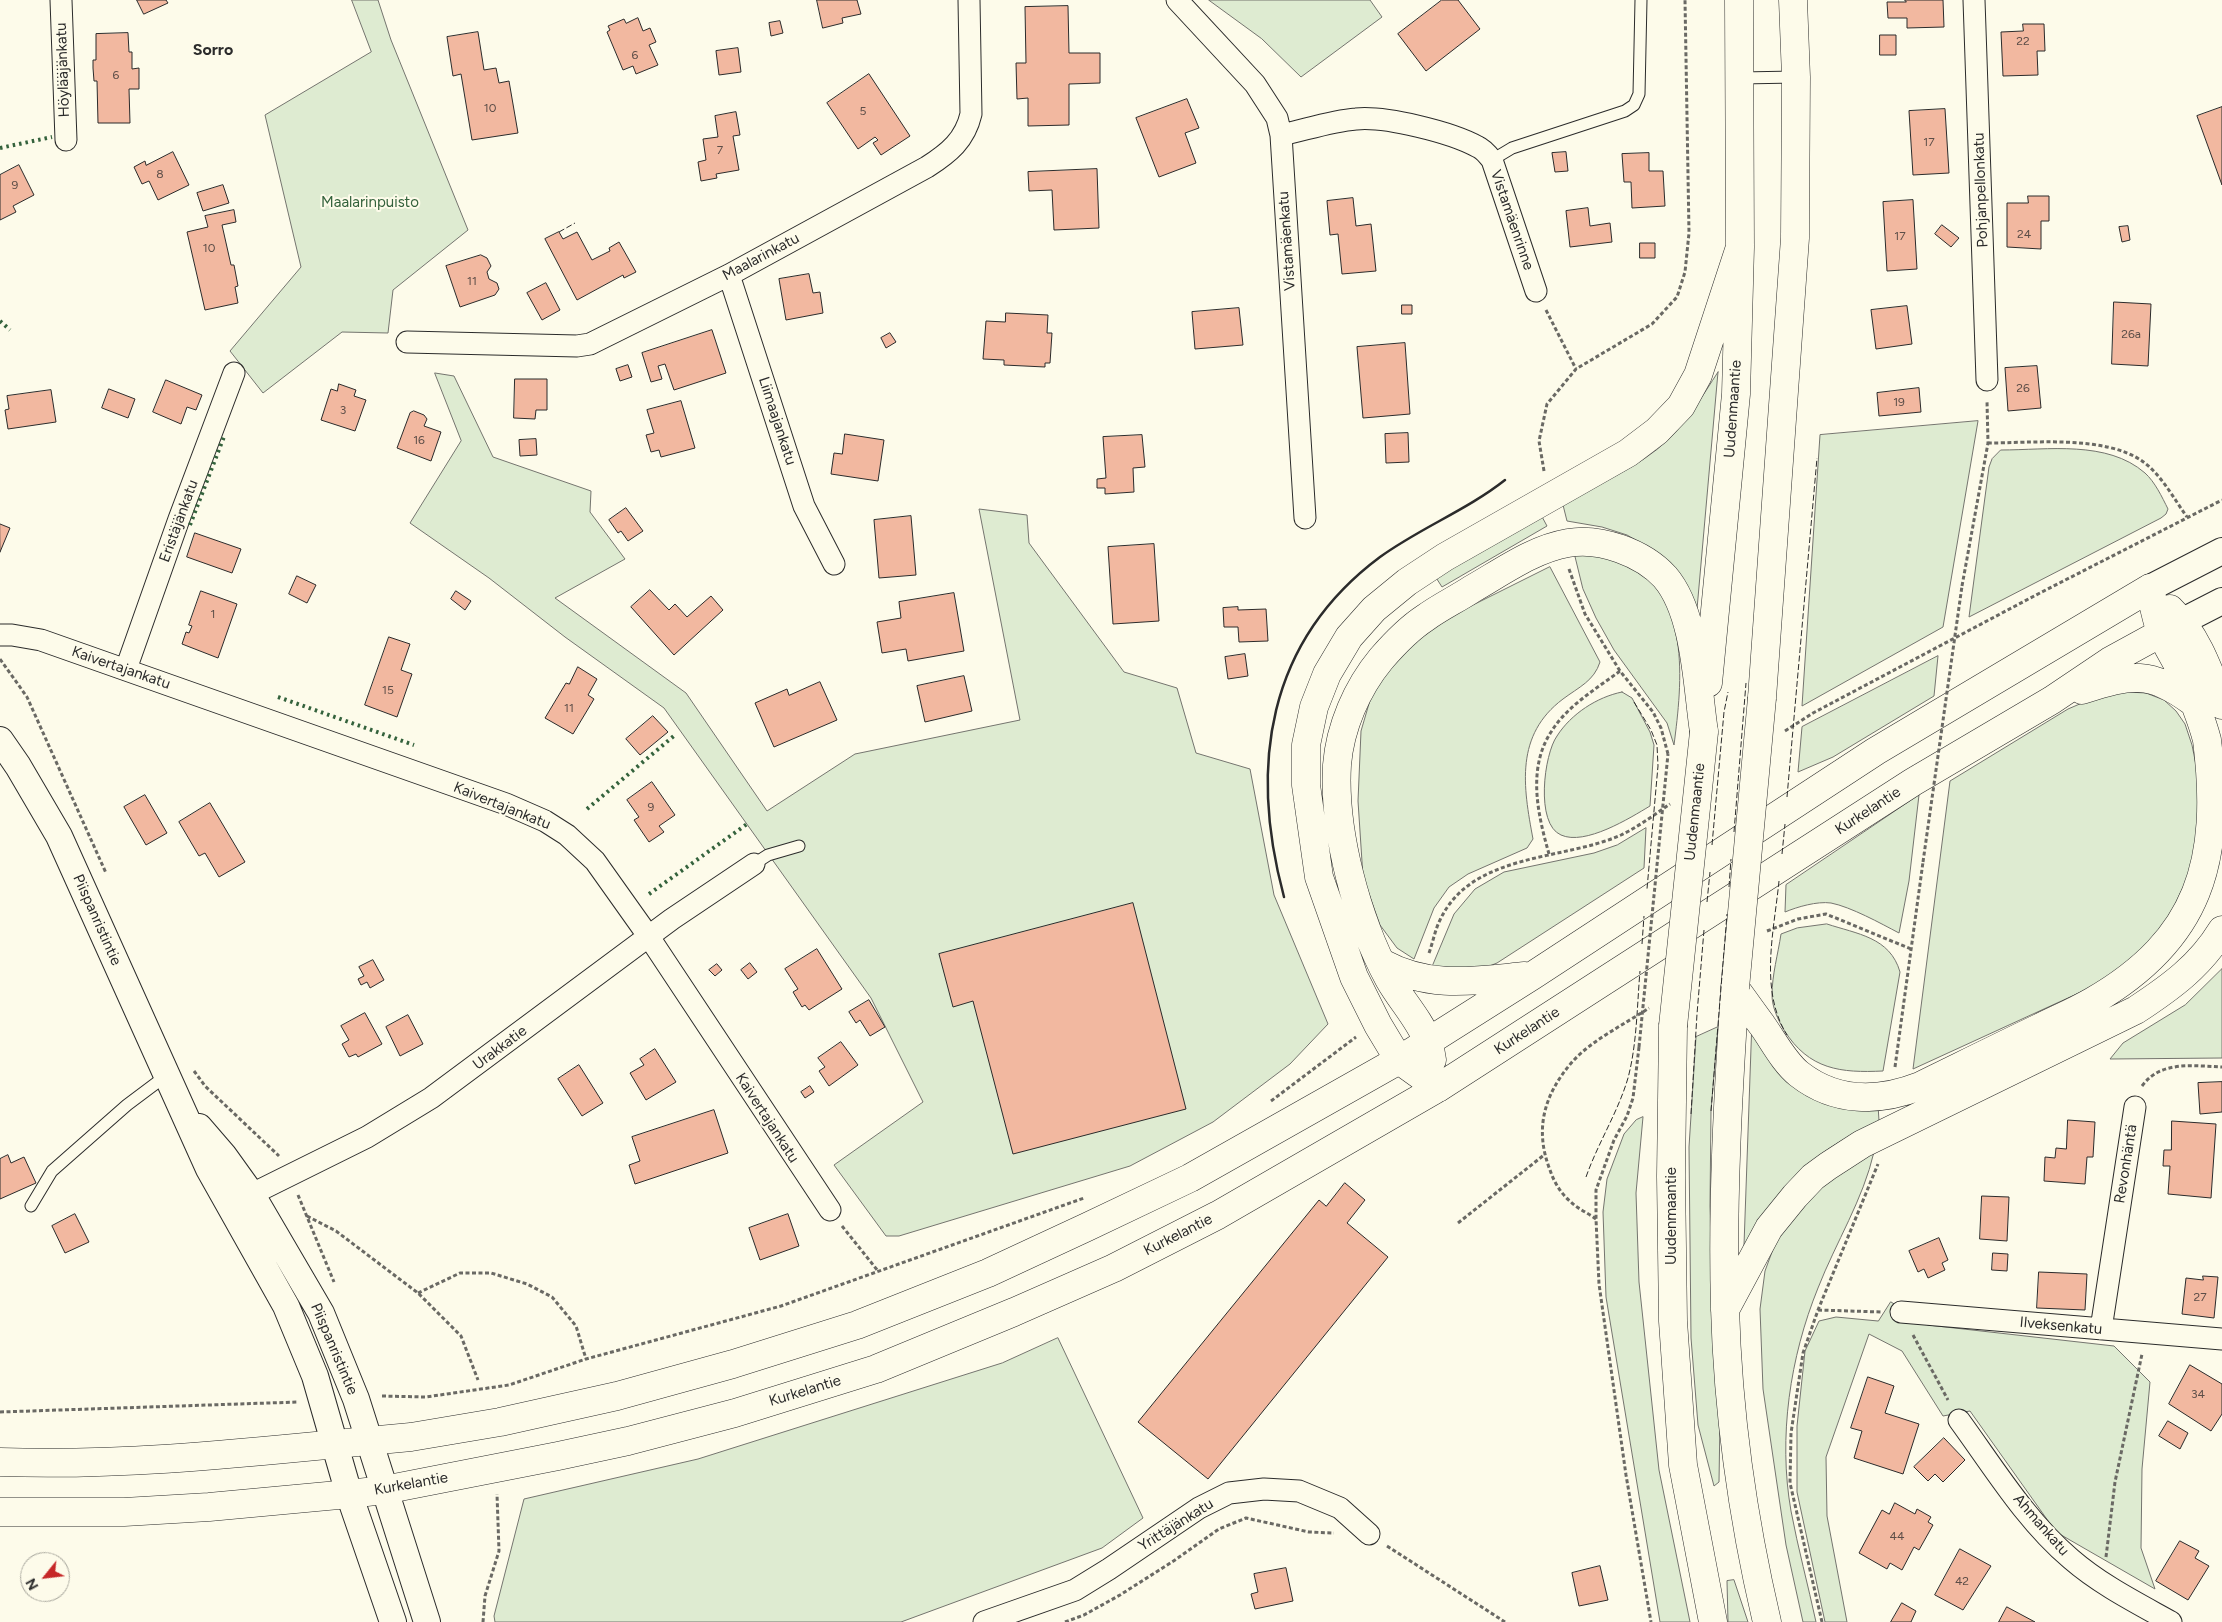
<!DOCTYPE html>
<meta charset="utf-8">
<style>
body{margin:0}
#map{position:relative;width:2222px;height:1622px;overflow:hidden;background:#fdfbea;font-family:Figtree,sans-serif}
canvas{display:block}
.north{position:absolute;left:20px;top:1552px;width:50px;height:50px;box-sizing:border-box;background:#fdfbea;border:1px solid #a9a89e;border-radius:50%;rotate:241deg;font-size:14px;font-weight:700;line-height:20px;text-align:center;color:#2b2b2b}
.north::after{content:'';display:block;margin:auto;width:18px;height:22px;background:#c62828;clip-path:polygon(50% 0,100% 100%,50% 72%,0 100%)}
</style>
<div id="map">
<canvas width="2222" height="1622"></canvas>
<div class="north">N</div>
</div>
<script>
const context = document.querySelector('canvas').getContext('2d');
context.lineJoin = 'round';
function fill(path, color) {
  context.fillStyle = color;
  context.fill(path, 'evenodd');
}
function stroke(path, color, width, dash) {
  context.strokeStyle = color;
  context.lineWidth = width;
  context.lineCap = dash ? 'butt' : 'round';
  context.setLineDash(dash || []);
  context.stroke(path);
}
function label(font, color, halo, rows, align = 'center') {
  context.font = font + ' Figtree,sans-serif';
  context.lineWidth = 4;
  context.setLineDash([]);
  context.textBaseline = 'middle';
  context.strokeStyle = halo;
  context.fillStyle = color;
  for (const [text, x, y, turn = 0] of rows) {
    context.save();
    context.translate(x, y);
    context.rotate((+turn || 0) * Math.PI / 180);
    context.textAlign = isNaN(turn) ? turn : align;
    if (halo) context.strokeText(text, 0, 0);
    context.fillText(text, 0, 0);
    context.restore();
  }
}
const green = new Path2D(`
 M352,0h26l13,40 77,190 -75,60 -5,43 -46,-1 -79,61 -33,-42 71,-84 -36,-152 106,-63z
 M1209,0h161l12,17 -81,60 -39,-38z
 M1718,372l-21,237 -51,-63 -19,-11 -25,-8 -35,-6 -5,-20c36,-16 77,-34 106,-61 20,-20 35,-45 50,-68z
 M435,373l19,3 39,81 98,34 -1,21 35,47 -70,39 131,95 81,118 88,-57 165,-34 -41,-211 48,6 2,28 95,129 53,16 19,65 54,16 24,126 54,129 -38,40 -77,58 -83,44 -231,70h-13l-52,-71 89,-63 -52,-104 -207,-290 -99,-71 -76,-59 -79,-55 51,-82z
 M1978,421l-35,206 -141,79 18,-271z
 M2001,450c47,0 106,-10 144,23 10,9 17,24 23,36l-2,5 -5,4 -192,99 20,-150 3,-8z
 M1540,513l7,13 -105,61 -9,-14z
 M1574,551c14,3 31,5 45,10 74,28 63,122 55,184l-7,-22 -53,-73 -18,-32 -13,-29z
 M1550,567l50,95c-6,19 -21,25 -37,37 -48,36 -40,87 -30,140l-6,9 -59,26 -19,13 -15,21 -20,51 -17,-11 -17,-23 -17,-48 -5,-76 3,-70 12,-41 23,-31 25,-25 30,-18z
 M1938,656l-4,40 -101,61 -35,15 4,-45z
 M1622,692l10,6 18,34 4,13 -4,61c-20,12 -65,40 -89,29 -26,-11 -17,-81 -4,-99 14,-22 40,-39 65,-44z
 M2128,692l18,1 18,7 12,11 9,13 7,21 6,30 2,31 -7,61 -28,58 -18,19 -42,37 -192,88 37,-288 118,-72 35,-15z
 M1919,795l-10,86 -10,52c-19,-10 -48,-26 -68,-30 -14,-2 -34,4 -46,9l1,-27z
 M1646,828l-2,40 -147,95 -15,6h-51l23,-55 21,-25 29,-17 90,-19 23,-8z
 M1827,924c30,10 63,13 73,48l-17,99c-42,2 -74,-1 -99,-41 -6,-10 -12,-23 -12,-35 0,-20 6,-41 9,-61l16,-6z
 M2222,969v89l-112,1 13,-16 62,-38z
 M1752,1026l19,33 107,46 1,16c-22,11 -44,22 -63,37 -31,24 -51,61 -72,93z
 M1718,1027l-7,84 -1,95 3,131 7,82 -1,63 -5,4 -16,-61 -7,-87 -2,-191 7,-110z
 M1643,1117l-7,76 3,89 20,188 31,152h-30l-54,-325 -3,-85 4,-33 17,-45 12,-14z
 M1874,1152c-11,48 -38,90 -56,136 -28,69 -40,149 -27,223 7,37 17,74 25,111h-13l-17,-77 -23,-156 -3,-80 5,-38 11,-30 44,-55z
 M1891,1302l37,23 186,21 36,36 -8,87 -1,79 14,41 -99,-57 -86,-121 -27,5 -41,-65 -33,-17 -43,123 1,59 20,106h-22l-28,-130v-66l8,-75 14,-30 17,-4 42,4z
 M1058,1338l85,180 -41,30 -201,74h-406l-1,-6 30,-117 174,-40 304,-96z
 M1734,1580l14,42h-20l-1,-41z`);
fill(green, '#deebd1');
stroke(green, '#74746e', 1);
const building = new Path2D(`
 M137,0h29l2,3 -24,11z
 M817,0h40l4,14 -19,4 1,5 -20,5z
 M1442,0h16l22,29 -54,42 -28,-37z
 M1905,0h38l1,27 -37,1v-10h-19l-1,-16h19z
 M1068,6l1,47h31v30l-31,1v41l-41,1v-28l-11,1 -1,-36h10l-1,-56z
 M638,18l5,13 7,-3 6,14 -7,3 9,20 -22,9 -3,-8 -10,4 -16,-38 3,-2 -2,-4 16,-7 2,4z
 M780,21l3,12 -12,3 -2,-13z
 M2023,24h21l1,27h-8l1,24 -35,1 -2,-44 22,-1z
 M478,32l6,38 12,-2 3,15 10,-2 9,52 -46,7 -11,-66 -8,2 -6,-39z
 M128,33l1,19h3v17l7,-1v21h-10l1,34h-32l-1,-42h-3l-1,-13v-8h3v-26z
 M1880,35h16v20h-16z
 M738,48l3,24 -22,3 -3,-24z
 M869,74l41,62 -29,19 -8,-12 5,-3 -3,-3 -17,12 -31,-46z
 M1187,99l12,29 -14,5 11,30 -37,14 -23,-59z
 M2222,107v78l-25,-69z
 M1945,109l4,64 -36,2 -4,-64z
 M736,112l4,23 -7,1 6,34 -23,4 1,4 -16,3 -3,-19 8,-2 -3,-21 15,-2 -3,-21z
 M173,152l16,33 -31,15 -9,-19 -7,3 -8,-17 11,-6 1,4z
 M1566,152l2,19 -13,1 -3,-19z
 M1649,153v18h14l2,35 -33,2 -1,-26h-7l-2,-28z
 M19,165l15,30 -21,11 3,6 -16,8v-45z
 M1097,169l2,59 -45,2 -2,-40 -23,1 -1,-19z
 M223,185l6,18 -26,8 -6,-18z
 M2028,196h21v25h-8v28l-34,-2v-44h21z
 M1353,198l3,28 15,-2 5,47 -34,3 -4,-40 -8,1 -3,-34z
 M1913,200l4,69 -30,2 -4,-69z
 M1588,208l2,18 20,-3 2,19 -42,5 -4,-36z
 M234,210l2,12 -14,3 9,40h3l4,21 -3,1 3,16 -33,7 -18,-78 21,-5 -3,-11z
 M1942,225l17,13 -8,9 -16,-13z
 M2128,226l2,14 -8,2 -3,-15z
 M559,232l4,7 14,-7 15,28 18,-9 -1,-3 10,-6 17,30 -12,6 -1,-3 -46,25 -32,-61z
 M1640,243h15v15h-15z
 M481,255l6,3 4,8 -4,6 2,7 8,4 2,6 -4,6 -35,12 -14,-41z
 M809,274l4,19 7,-1 3,21 -37,7 -7,-41z
 M546,283l14,27 -18,10 -15,-27z
 M2114,302l37,2 -3,62 -36,-2z
 M1402,305h10v9h-10z
 M1907,306l5,38 -36,5 -5,-39z
 M1239,308l4,37 -48,4 -3,-37z
 M1006,313l42,2 -1,18h5l-2,30h-5v4l-41,-2v-5l-21,-1 3,-38 19,1z
 M712,330l14,43 -52,17 -9,-26 -7,2 4,13 -11,3 -9,-29z
 M890,333l6,9 -10,6 -5,-10z
 M1405,343l5,71 -47,4 -6,-71z
 M628,365l4,12 -12,4 -4,-12z
 M2037,366l4,42 -33,3 -3,-43z
 M515,379h32v31h-11l-1,9 -21,-1z
 M166,380l36,15 -6,15 -9,-3 -6,17 -28,-12z
 M339,384l17,6 -2,6 12,4 -11,31 -34,-11 10,-31 6,2z
 M1919,388l2,24 -42,4 -2,-23z
 M109,389l26,10 -7,19 -26,-10z
 M51,390l5,32 -48,7 -3,-19 4,-1 -2,-13z
 M681,401l14,47 -34,9 -2,-7 -8,2 -5,-17 8,-2 -7,-23z
 M414,411l10,4 3,4 -3,7 17,6 -10,29 -34,-13 13,-35z
 M1408,433l1,29 -23,1 -1,-29z
 M845,434l39,6 -6,41 -47,-7 3,-21 8,1z
 M1142,435l3,32 -12,1 1,24 -29,2v-6h-8v-9l9,-1 -3,-41z
 M536,439l1,16 -17,1 -1,-16z
 M626,508l17,23 -15,10 -7,-10 -3,2 -9,-13z
 M911,516l5,59 -37,3 -5,-58z
 M0,524l10,4 -10,24z
 M195,533l46,16 -9,24 -45,-16z
 M1154,544l5,77 -46,3 -5,-77z
 M297,576l19,9 -9,18 -18,-9z
 M650,590l19,20 6,-6 12,13 24,-21 12,14 -49,45 -43,-48z
 M201,591l36,13 -19,54 -36,-14 4,-12 3,1 3,-7 -3,-1z
 M456,591l15,10 -6,9 -14,-11z
 M954,593l10,58 -56,10 -2,-12 -24,4 -5,-31 24,-4 -2,-16z
 M1238,607v3l28,-1 2,32 -29,1 -1,-15h-14l-1,-19z
 M389,637l21,7 -9,26 11,4 -15,43 -32,-12z
 M1245,654l3,22 -20,3 -3,-22z
 M578,667l19,12 -9,16 6,4 -21,35 -28,-16 21,-35 3,1z
 M964,676l8,35 -47,11 -8,-36z
 M820,682l17,38 -63,27 -19,-44 32,-14 2,6z
 M653,716l15,16 -28,23 -14,-16z
 M652,782l23,33 -16,11 5,6 -15,10 -15,-22 5,-3 -12,-17z
 M145,795l22,38 -21,12 -22,-38z
 M210,803l35,59 -26,15 -14,-24 -6,3 -20,-34z
 M1133,903l53,206 -173,45 -40,-153 -20,6 -14,-53z
 M817,949l25,40 -33,21 -4,-5 -3,2 -9,-15 5,-3 -13,-20z
 M373,960l11,20 -14,8 -3,-6 -6,3 -3,-6 6,-3 -5,-9z
 M750,963l7,9 -9,7 -7,-9z
 M717,964l5,6 -7,6 -6,-6z
 M869,1000l16,27 -15,9 -10,-16 -4,3 -7,-11z
 M365,1013l17,31 -24,13 -2,-3 -7,3 -7,-13 7,-4 -8,-14z
 M408,1015l15,29 -23,12 -14,-29z
 M841,1042l17,23 -29,21 -10,-15 6,-4 -7,-9z
 M655,1049l21,33 -30,18 -16,-27 14,-8 -4,-6z
 M579,1065l24,38 -21,13 -24,-37z
 M2222,1082v30l-22,2 -2,-31z
 M810,1086l4,6 -9,6 -4,-6z
 M714,1110l14,43 -93,31 -6,-19 11,-4 -8,-24z
 M2068,1120l27,2 -2,35h-6l-2,27 -41,-3 1,-24 10,1 1,-10 10,1z
 M2172,1121l44,3 -5,74 -43,-4 2,-28h-7l1,-16h7z
 M8,1155l3,8 13,-6 12,26 -36,16v-40z
 M1345,1183l20,17 -18,23 41,34 -180,222 -70,-57 181,-222 7,6z
 M1982,1196l27,1 -2,44 -27,-2z
 M75,1214l14,28 -24,11 -13,-27z
 M788,1214l11,32 -39,14 -11,-32z
 M1939,1238l9,22 -6,3 3,7 -17,8 -4,-9 -6,3 -9,-21z
 M1993,1253l15,1 -1,17 -15,-1z
 M2039,1272l48,2 -2,36 -48,-2z
 M2203,1276l15,1 -4,41 -32,-4 4,-36 17,2z
 M2190,1365l32,19v30l-11,17 -42,-27z
 M1868,1377l26,9 -9,27 34,11 -16,50 -49,-16 8,-27 -11,-3z
 M2168,1421l20,12 -8,16 -21,-13z
 M1944,1438l21,22 -22,22 -8,-8 -7,7 -14,-14z
 M1895,1503l20,11 2,-5 14,8 -3,5 5,3 -14,25 -5,-3 -12,23 -12,-7 -3,6 -28,-16 23,-43 7,4z
 M2180,1541l19,10 -4,7 14,8 -21,34 -32,-19z
 M1960,1549l31,17 -28,44 -28,-15z
 M1600,1566l8,34 -29,6 -7,-33z
 M1286,1568l7,33 -38,8 -4,-15 7,-2 -4,-18z
 M1902,1603l14,8 -5,11h-20z
 M2007,1607l28,15h-36z`);
fill(building, '#f2b8a0');
stroke(building, '#2b2b2b', 1);
const service = new Path2D(`
 M1740,78l56,-1
 M1492,160l20,-12 113,-37 9,-6 5,-11 2,-94
 M754,864l14,-9 31,-9
 M31,1206l21,-35 75,-66 40,-30`);
const minor = new Path2D(`
 M61,0l5,140
 M1177,0l78,84 22,34 4,17 24,383
 M1974,0l13,380
 M1281,135c24,-5 50,-14 75,-16 29,-3 95,13 122,28 5,2 10,8 14,13l44,131
 M729,275l75,231 30,58
 M407,342l170,4 13,-2 139,-69 198,-108c22,-14 38,-27 44,-53l-2,-114
 M0,635h12l29,5 465,164 39,17 22,14 28,26 54,76 181,273
 M126,669l53,-150 55,-146
 M238,1201l129,-64 64,-39 241,-179 82,-55
 M1901,1312l321,27
 M2101,1329l34,-222
 M1959,1420c35,48 67,101 112,139 30,26 66,44 100,63
 M984,1622l91,-32 34,-21 90,-61 30,-15 35,-4 35,2 41,17 29,26`);
const tertiary = new Path2D(`
 M2150,588l72,-37
 M2183,621l39,-20
 M0,740l18,26 41,70 150,333 77,137 29,70 34,118 44,128
 M199,1127l25,29 28,39 69,118 35,86 71,223`);
const secondary = new Path2D(`
 M2170,609c27,26 39,62 52,96
 M1708,683l28,-289 4,-147 -1,-247
 M2082,690c50,-16 67,-20 111,12
 M1762,698l33,-460 1,-161 -3,-77
 M1382,963c48,26 91,18 143,13
 M1735,988c9,12 18,25 27,37 12,17 22,37 37,49 37,29 80,28 121,12 39,-19 79,-39 119,-58 18,-9 37,-17 54,-27 107,-62 129,-140 114,-261 -6,-23 -17,-49 -27,-71 -6,-12 -14,-24 -19,-37 -5,-13 -8,-29 -11,-44
 M1735,988c-7,107 -13,213 -10,320 3,106 18,212 42,314
 M1673,1026l-2,150 2,145 10,144 30,157
 M1432,1060c-1,-6 -2,-13 -4,-18 -8,-22 -28,-43 -39,-63 -32,-59 -56,-147 -52,-214 3,-38 20,-77 44,-106 13,-15 27,-30 44,-41 15,-11 32,-19 47,-29 30,-17 61,-40 96,-46 32,-6 75,10 97,34 31,36 32,109 39,155
 M1438,1088l-39,-28 -21,-35 -24,-48 -35,-100 -13,-92v-40l8,-38 13,-33 22,-37 25,-28 33,-27 38,-25 183,-104 29,-22 24,-25 17,-31 42,-128
 M1725,1310l44,-82 26,-32 18,-19 15,-11 34,-22 274,-134c35,-23 64,-44 86,-80
 M336,1444l75,-7 89,-15 117,-26 116,-32 124,-39 131,-52 99,-46 103,-49 209,-118 133,-84 344,-225 274,-163
 M349,1494l35,-4 174,-34 70,-15 107,-28 141,-44 138,-57 100,-44 104,-53 220,-127 475,-306 139,-82 58,-39 73,-40`);
const motorway = new Path2D(`
 M0,1462c113,4 224,-7 336,-18
 M0,1512h124l85,-5 140,-13`);
stroke(service, '#2b2b2b', 13);
stroke(minor, '#2b2b2b', 23);
stroke(tertiary, '#2b2b2b', 28);
stroke(secondary, '#2b2b2b', 29);
stroke(motorway, '#2b2b2b', 29);
stroke(new Path2D(`
 M1546,310l30,59
 M1988,443c44,0 117,-8 154,18 19,13 32,38 45,56
 M1544,471l-5,-30 8,-37 29,-35 76,-45 25,-27 8,-25 4,-39 -4,-233
 M1569,569l16,45 35,57 33,41 8,16 7,26
 M1962,586l26,-143 -1,-42
 M0,659l27,38 79,176
 M1785,731l28,-18 223,-118 186,-95
 M1549,854c-11,-39 -22,-85 2,-122 16,-26 45,-43 69,-61
 M1767,931l31,-12 28,-5 85,35
 M1429,953c4,-11 6,-23 11,-33 32,-68 123,-59 181,-85 17,-8 33,-20 49,-31
 M1639,1047l-6,51 -6,18 -13,24 -18,50v29l3,65 27,191 25,147
 M1895,1067l28,-205
 M194,1071l11,15 74,70
 M2142,1086c19,-26 52,-20 80,-19
 M1271,1101l85,-64
 M298,1195l36,87
 M307,1216l29,15 82,62 43,43 17,44
 M1596,1219c-8,-6 -18,-10 -25,-17 -10,-8 -17,-20 -21,-32 -16,-41 -6,-76 23,-109 19,-21 52,-37 76,-53
 M1458,1223l86,-68
 M842,1226l36,45
 M418,1293l42,-20h31l36,11 25,13 24,29 10,33
 M1818,1310l63,2
 M1913,1335l35,65
 M382,1396l44,1 83,-12 77,-26 195,-53 303,-108
 M0,1412l298,-10
 M1387,1546l118,76
 M2106,1557l9,-75 27,-128
 M483,1622l2,-26 14,-45 -2,-57
 M1065,1622l19,-7 36,-20 55,-35 44,-31 27,-11 63,14 25,1
 M1822,1622l-32,-139 1,-50 12,-80 15,-43 60,-146`), '#6a6964', 3, [4, 2.5]);
stroke(service, '#fdfbea', 11);
stroke(minor, '#fdfbea', 21);
stroke(tertiary, '#fdfbea', 26);
stroke(secondary, '#fdfbea', 28);
stroke(motorway, '#fdfbea', 28);
const secondaryBridge = new Path2D(`
 M1735,988l27,-290
 M1673,1026l31,-294`);
stroke(secondaryBridge, '#2b2b2b', 29, []);
stroke(new Path2D(`
 M1923,862l39,-276
 M1639,1047l29,-293`), '#6a6964', 3, [4, 2.5]);
stroke(secondaryBridge, '#fdfbea', 28);
stroke(new Path2D(`
 M0,148l52,-11
 M0,321l10,9
 M190,525l35,-91
 M278,697l136,48
 M587,809l88,-74
 M649,894l98,-70`), '#34623c', 4, [2.5, 4]);
stroke(new Path2D(`
 M559,232l16,-9
 M1634,702l17,28 6,15 1,21 -11,123
 M1787,797l30,-339
 M1734,832l12,-149
 M1712,845l12,-133 4,-20
 M1782,854l3,-30
 M1779,881c-5,51 -20,109 8,154
 M1729,887l2,-28
 M1707,902l3,-30
 M1642,944l2,-28
 M1711,1111l16,-197
 M1691,1114l6,-100 7,-84
 M1586,1177c12,-34 32,-65 42,-99 9,-34 9,-72 12,-107`), '#2b2b2b', 1, [6, 2.5]);
stroke(new Path2D(`
 M1284,897c-35,-130 -18,-255 96,-340 40,-29 87,-47 125,-77`), '#2b2b2b', 2.5);
label('12px', '#5d4e48', null, [
 ["22",2023,41],
 ["6",635,55],
 ["6",116,75],
 ["10",490,108],
 ["5",863,111],
 ["17",1929,142],
 ["7",720,150],
 ["8",160,174],
 ["9",15,185],
 ["24",2024,234],
 ["17",1900,236],
 ["10",209,248],
 ["11",472,281],
 ["26a",2131,334],
 ["26",2023,388],
 ["19",1899,402],
 ["3",343,410],
 ["16",419,440],
 ["1",213,614],
 ["15",388,690],
 ["11",569,708],
 ["9",651,807],
 ["27",2200,1297],
 ["34",2198,1394],
 ["44",1897,1536],
 ["42",1962,1581]
]);
label('15px', '#2b2b2b', '#fdfbea', [
 ["Höylääjänkatu",63,70,-92],
 ["Pohjanpellonkatu",1981,190,-92],
 ["Vistamäenrinne",1512,220,71],
 ["Vistamäenkatu",1287,241,-94],
 ["Maalarinkatu",761,257,-28],
 ["Uudenmaantie",1733,409,-86],
 ["Liimaajankatu",777,421,72],
 ["Eristäjänkatu",179,521,-70],
 ["Kaivertajankatu",121,668,19],
 ["Kaivertajankatu",502,806,22],
 ["Kurkelantie",1868,811,-33],
 ["Uudenmaantie",1695,812,-84],
 ["Piispanristintie",97,920,66],
 ["Kurkelantie",1527,1031,-33],
 ["Urakkatie",500,1048,-37],
 ["Kaivertajankatu",767,1118,57],
 ["Revonhäntä",2126,1164,-81],
 ["Uudenmaantie",1672,1216,-90],
 ["Kurkelantie",1178,1235,-27],
 ["Ilveksenkatu",2061,1326,5],
 ["Piispanristintie",334,1349,67],
 ["Kurkelantie",805,1391,-17],
 ["Kurkelantie",411,1484,-10],
 ["Yrittäjänkatu",1176,1525,-32],
 ["Ahmankatu",2041,1525,49]
]);
label('15px', '#34623c', '#fdfbea', [
 ["Maalarinpuisto",370,203]
]);
label('bold 16px', '#2b2b2b', '#fdfbea', [
 ["Sorro",213,50]
]);
</script>
